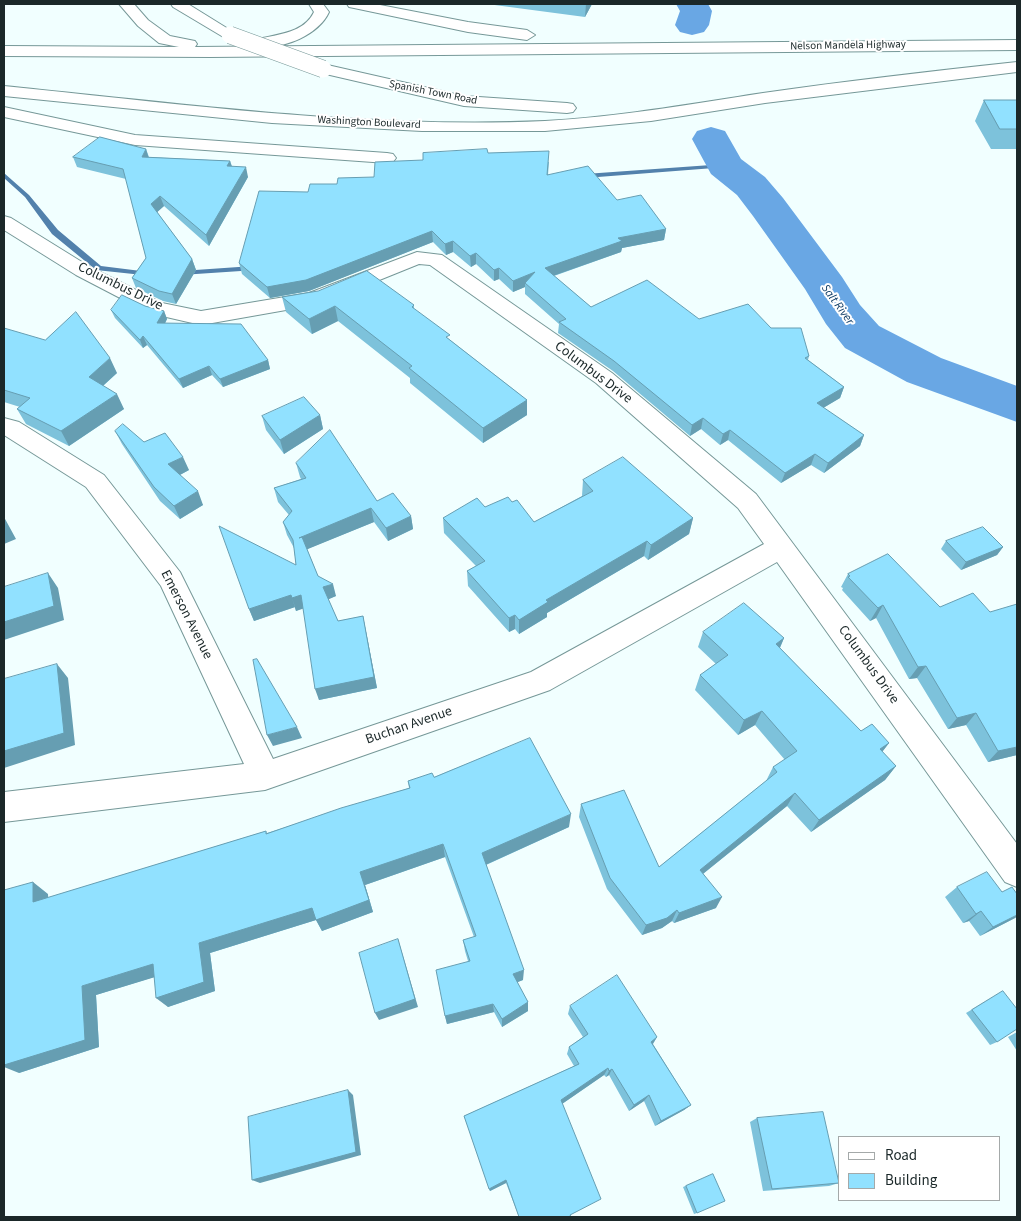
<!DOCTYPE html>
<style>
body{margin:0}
#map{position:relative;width:1021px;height:1221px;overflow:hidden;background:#f1ffff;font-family:"Source Sans 3",sans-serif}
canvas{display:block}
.frame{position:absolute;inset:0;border:5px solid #1b2829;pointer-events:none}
.legend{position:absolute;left:838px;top:1136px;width:162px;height:65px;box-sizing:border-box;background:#fff;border:1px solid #a4a9a9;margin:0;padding:6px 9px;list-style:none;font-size:15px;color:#1b2829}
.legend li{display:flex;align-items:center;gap:10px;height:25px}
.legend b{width:25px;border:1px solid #a4a9a9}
</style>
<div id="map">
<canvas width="1021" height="1221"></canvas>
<div class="frame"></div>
<ul class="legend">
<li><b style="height:6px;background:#fff"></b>Road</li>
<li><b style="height:14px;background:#91e1ff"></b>Building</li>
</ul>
</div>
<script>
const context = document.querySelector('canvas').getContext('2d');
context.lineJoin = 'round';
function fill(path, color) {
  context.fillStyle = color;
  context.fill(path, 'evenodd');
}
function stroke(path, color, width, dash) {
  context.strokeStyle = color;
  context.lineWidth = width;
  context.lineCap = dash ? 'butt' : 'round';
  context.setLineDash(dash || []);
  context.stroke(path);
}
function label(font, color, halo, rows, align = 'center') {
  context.font = font + ' "Source Sans 3",sans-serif';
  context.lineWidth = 4;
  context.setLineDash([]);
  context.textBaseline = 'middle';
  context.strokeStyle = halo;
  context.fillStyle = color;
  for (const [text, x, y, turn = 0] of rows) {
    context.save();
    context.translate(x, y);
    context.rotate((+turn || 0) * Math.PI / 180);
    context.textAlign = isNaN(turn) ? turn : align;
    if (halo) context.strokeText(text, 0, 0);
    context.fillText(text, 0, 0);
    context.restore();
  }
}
fill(new Path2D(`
 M725,164l2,1v2l-142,11 -3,-2 3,-2z
 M4,173l25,22 29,35 43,36 48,6h3v4l-56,-6 -44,-36 -27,-37 -21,-19z
 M253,266h3v4l-75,5 -4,-2 4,-2z`), '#5281ac');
fill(new Path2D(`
 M676,4h32l4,7 -3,14 -5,7 -12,3 -12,-3 -5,-7 5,-14z
 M711,127l14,4 16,28 24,18 18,21 59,79 18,28 19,21 62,32 76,28v36l-110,-40 -62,-34 -19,-24 -21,-35 -52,-73 -16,-21 -26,-21 -19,-35 5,-8z`), '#69a7e4');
const street = new Path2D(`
 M4,107l131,28 252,18 6,1 3,4 -3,4 -6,1 -252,-18 -131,-28z
 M4,216l7,2 79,49 72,36 39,8 108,-18 108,-41 25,3 170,118 144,121 261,350v43l-12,-5 -228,-320 -227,128 -285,100 -261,32v-30l240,-28 -83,-178 -75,-99 -82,-52v-17l15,4 85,53 76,97 93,187 258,-87 233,-128 -26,-36 -142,-125 -166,-118 -11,-1 -99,40 -119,21 -52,-12 -73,-38 -72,-45z`);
const highway = new Path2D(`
 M119,4h15l14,16 22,16 25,5 2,3 -2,3 822,-7v10l-807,7 -206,-1v-10l175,1 -20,-4 -21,-17z
 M171,4h17l50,31 -3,3h-10l-52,-31z
 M309,4h14l6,8c-10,22 -46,39 -71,33l-2,-3 2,-3c21,-5 46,-6 56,-27z
 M347,4h28l93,18 59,8 8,5 -8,5 -59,-8 -114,-24 -5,-1z
 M1017,62v10l-252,31 -114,18 -106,10h-123l-150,-8 -268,-27v-10c179,18 361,43 541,35 73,-4 146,-17 218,-28 84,-12 169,-22 254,-31z
 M323,64l141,32 103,7 6,1 3,4 -3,4 -6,1 -103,-7 -147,-34 -2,-3 2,-3z`);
stroke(street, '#769898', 2);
stroke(highway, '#769898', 2);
fill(street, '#fff');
fill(highway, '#fff');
const highwayBridge = new Path2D(`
 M230,35l93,34`);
stroke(highwayBridge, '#769898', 18, []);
stroke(highwayBridge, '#fff', 17);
fill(new Path2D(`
 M487,4h105l-7,13z
 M984,100h33v49h-26l-16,-28z
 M146,149l3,8 81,4 2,5 16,11 -39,69 -45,-40 -7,6 35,47 4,11 -20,34 -13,-3 -27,-13 -4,-10 14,-20 -20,-79 -49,-12 -4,-10z
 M488,153l61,9 -1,13 69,25 49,29 -2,11 -42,8 -1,4 -67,24 37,31 180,21 38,28 -1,4 36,27 -4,11 -17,10 41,27 -4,11 -36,27 -13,-8 -30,18 -53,-43 -8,5 -19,-16 -11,7 -77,-65 -55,-38 1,-9 -34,-30v-7l-12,5 -14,-13 -5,2 -18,-17 -5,3 -18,-15 -7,3 -13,-13 -124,49 -39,7 -28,-24 -3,-11 69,-71 29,-8 37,-7 49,-17z
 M282,297l132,8v4l36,31 77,60v15l-44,28 -73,-60v-5l-72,-57 -26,13 -26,-22z
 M145,306l19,5 3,8 -2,5 103,36 2,9 -47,18 -11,-12 -29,13 -36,-43 -4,3 -28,-30 -4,-8z
 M4,328l113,45 -14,13 21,23 -55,37 -43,-22 -9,-15 3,-2 -16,-5z
 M320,415l3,14 -39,25 -18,-24 -4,-14z
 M115,431l29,11 45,28 -9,5 23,30 -23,14 -20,-18 -38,-57z
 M296,463l81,38 34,15 2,13 -25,12 -14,-19 -67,27 11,27 18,20 -8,3 10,22 25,-5 14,72 -58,12 -16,-92 -7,3 -1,-4 -41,14 -5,-12 47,-44 -2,-17 -7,-13 -4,-13 6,-7 -11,-13 -4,-14 27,-9 -1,-2z
 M583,480l110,38 -4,16 -41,26 -4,-4 -97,57v4l-28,17 -4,-5 -6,3 -41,-46 -1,-15 9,-5 -32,-33 -1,-15 42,-11 27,-5 22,20 48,-26z
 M946,541l57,6 -6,8 -36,15 -20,-21z
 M888,554l129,201 -29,7 -22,-37 -18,4 -31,-51 -8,1 -33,-61 -6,3 -28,-31 1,-2 -2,-1 7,-13z
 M703,632l81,6 -4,10 81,83 28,12 -7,9 14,14 -11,14 -74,52 -24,-26 -84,68 13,34 -42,15 -2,-2 -10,7 -20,7 -35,-46 -28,-72 2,-13 78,63 107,-86 7,-14 12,-7 -30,-35 -17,10 -43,-45 5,-15 16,-11 -18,-17z
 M434,777l135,50 -83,38 37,115 -6,2 11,20v9l-26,16 -8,-15 -47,12 -2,-8 23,-55 -3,-10 -2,-11 11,-3 -29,-80 -80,28 8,27 -51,19 -6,-11 -106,33 5,38 -47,16 -14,-30 -58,18 3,52 -80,26 29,-179v4l218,-67 1,2 142,-45 -1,-7z
 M957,887l58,31 -35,18 -11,-15 -6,2 -18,-26z
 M1003,991l-6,51 -7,3 -24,-32z
 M570,1006l87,31 -4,7 38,61 -7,5 -29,16 -11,-25 -15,10 -20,-36 -3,2 -2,-2 -42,29 9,113h-52l-13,-34 -16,8 -26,-75 110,-50 -7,-12 2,-7 14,-10 -15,-23z
 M1017,1032v19l-9,-14z
 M757,1118l82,65 -10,3 -66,5 -13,-69z
 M713,1174l-16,39 -3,1 -11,-27z`), '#7dc2db');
fill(new Path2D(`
 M586,4h6l-7,13z
 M146,149l3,10 -7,-2z
 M230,161l3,10 -6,-5z
 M246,167l2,10 -39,69 -3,-11z
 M160,196l4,10 -10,9 -3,-11z
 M666,229l-2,11 -42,8 -1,4 -77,27 1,-11 73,-30z
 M432,231l1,11 -124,49 -39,7 -3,-11z
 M453,241v11l-7,3 -1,-11z
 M476,253v11l-5,3 -1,-11z
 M192,259l4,11 -20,34 -4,-10z
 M499,268v11l-5,2v-11z
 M535,272l-10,11v4l-12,5v-11z
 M335,306l3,15 -26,13 -3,-15z
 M164,311l3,8 -7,13 -3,-9z
 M143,336l4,9 -4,3 -3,-8z
 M110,358l7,15 -21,19 -7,-15z
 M268,360l2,9 -47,18 -3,-8z
 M209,366l3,9 -29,13 -4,-9z
 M844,387l-4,11 -27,16 4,-11z
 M117,394l7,15 -55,37 -8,-15z
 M527,400v15l-44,28v-15z
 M320,415l3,14 -39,25 -4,-14z
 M703,418l-2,11 -11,7 2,-11z
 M730,430l-2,10 -8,5 3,-11z
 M864,435l-4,11 -36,27 4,-10z
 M815,454l-4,11 -30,18 4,-10z
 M183,457l6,13 -15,8 -6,-14z
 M198,491l5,14 -23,14 -6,-13z
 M371,508l3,14 -71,29 -4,-13z
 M411,516l2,13 -25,12 -2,-13z
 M4,517l12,22 -12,5z
 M693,518l-4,16 -41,26 3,-15z
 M647,541l-3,15 -97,57v4l-28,17v-14l27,-20z
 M1003,547l-6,8 -36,15 5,-8z
 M48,573l10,15 6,32 -60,20v-18z
 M333,584l3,12 -9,4 -4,-13z
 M291,595l4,12 -41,14 -5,-12z
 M301,595l4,13 -9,3 -4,-13z
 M883,605l-7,13 -6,3 8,-13z
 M515,615v14l-6,3v-14z
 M363,616l14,72 -58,12 -4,-11z
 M784,638l-7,16 -1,-10z
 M57,664l11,14 7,67 -71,23v-17z
 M926,666l-9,12 -8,1 9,-12z
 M762,711l-7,14 -17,10 6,-15z
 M976,713l-10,12 -18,4 9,-11z
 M297,727l5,11 -29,8 -6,-11z
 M889,743l-10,13 1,-7z
 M1017,747v8l-29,7 10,-11z
 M896,766l-11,14 -74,52 8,-12z
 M795,793l-8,13 -93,75 6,-11z
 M571,814l-2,13 -86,39 -1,-13z
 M443,844l2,13 -80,28 8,27 -51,19 -6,-11 -106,33 5,38 -47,16 -12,-9 43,-55 113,-35 48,-36z
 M33,882l15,12 1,20 -16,-12z
 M722,897l-6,11 -42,15 5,-10z
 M677,910l-5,11 -10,7 -20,7 4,-10z
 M981,911l-12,10 -6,2 13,-9z
 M1017,915v2l-2,1 -35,18 13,-9z
 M398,939l20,68 -39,13 -4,-7z
 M153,964l12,10 -69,21 3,52 -80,26 -15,-6v-2l78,-79z
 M524,970l-1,10 -10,4v-10z
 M528,1002v9l-26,16v-8z
 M493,1004l1,8 -47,12 -2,-8z
 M657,1037l-5,8 -1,-3z
 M608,1068l-4,7 -45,31 2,-6z
 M612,1069l-3,6 -3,2 3,-6z
 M348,1090l5,5 8,60 -101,28 -8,-3z
 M649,1095l-5,6 -15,10 5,-6z
 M691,1105l-7,5 -29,16 6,-5z
 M506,1180v3l-16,8 -1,-2z`), '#669eb2');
const building = new Path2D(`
 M984,100h33v29h-17z
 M100,137l46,12 -4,8 88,4 -3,5 19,1 -40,68 -46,-39 -9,8 41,55 -20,35 -13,-3 -27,-13 14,-20 -23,-89 -50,-12z
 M487,149l1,4 61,-2 -2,24 41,-9 29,34 24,-5 25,34 -48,9 4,3 -77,27 46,39 56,-27 52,39 49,-15 23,24h30l8,28 -4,2 39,29 -27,16 47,32 -36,28 -13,-9 -30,19 -55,-43 -7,4 -20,-16 -11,7 -78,-64 -55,-39 7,-3 -41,-36 10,-11 -22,9 -14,-13 -5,2 -18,-17 -6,3 -17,-15 -8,3 -13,-13 -126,49 -39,7 -28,-24 20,-72 49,1 2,-8h27l1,-6 36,-1 1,-15 48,-2v-7z
 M367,271l47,34 -2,2 38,28 -4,2 81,63 -44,28 -74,-60 3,-2 -77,-60 -26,13 -27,-22 36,-6z
 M122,295l23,11 19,5 -7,12 84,1 27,36 -48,19 -11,-13 -30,13 -36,-43 -3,4 -29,-30z
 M76,312l34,46 -21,19 28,17 -56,37 -44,-22 13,-11 -26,-8v-62l41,12z
 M304,397l16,18 -40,25 -18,-24z
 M123,424l21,18 21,-9 18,24 -15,7 30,27 -24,15 -20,-19 -39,-56z
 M330,430l47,71 16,-8 18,23 -25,12 -15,-20 -72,30 3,-1 16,39 15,8 -10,3 15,34 25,-5 11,61 -59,12 -14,-94 -9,3 -1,-3 -42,14 -30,-83 77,39 -3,-25 -10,-18 9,-11 -18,-23 32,-10 -10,-15z
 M623,457l70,61 -42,27 -4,-4 -101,59 2,2 -29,18 -4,-5 -6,3 -42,-47 18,-10 -42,-43 34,-20 8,9 23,-10 4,5 5,-2 17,22 59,-31 -10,-11z
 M983,527l20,20 -37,15 -20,-21z
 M888,554l52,53 33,-14 17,19 27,-8v143l-19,4 -22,-38 -19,5 -31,-52 -8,1 -35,-62 -5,3 -30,-31 2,-1 -2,-2z
 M48,573l6,33 -50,16v-35z
 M744,603l40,35 -8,6 85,87 11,-7 17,19 -9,6 16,17 -77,54 -24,-27 -95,77 22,27 -43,16 -2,-3 -10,8 -21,7 -36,-47 -29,-74 43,-14 35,77 118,-95 -4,-5 24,-16 -35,-40 -18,9 -44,-45 28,-20 -25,-23z
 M257,659l40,68 -30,8 -14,-75z
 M57,664l7,69 -60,18v-72z
 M530,738l41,76 -89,39 42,117 -11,4 15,28 -26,17 -9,-15 -48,12 -9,-46 34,-9 -7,-21 13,-4 -33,-92 -83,28 9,28 -53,20 -4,-12 -113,35 5,39 -48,16 -3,-34 -71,22 3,54 -81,25v-175l29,-8v20l233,-71v3l75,-26 69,-20 -2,-7 24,-8 2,4z
 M987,872l15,20 10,-5 5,7v21l-24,12 -12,-16 -5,3 -19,-27z
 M398,939l17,60 -40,14 -16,-60z
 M617,975l40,62 -6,5 40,63 -30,16 -12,-26 -15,10 -22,-36 -3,2 -1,-3 -47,32 40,99 -31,16 1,2h-52l-13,-37 -17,9 -25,-73 115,-52 -10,-17 19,-13 -18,-28z
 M1003,991l14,18v20l-20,13 -25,-32z
 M348,1090l8,62 -104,28 -4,-63z
 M823,1112l16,71 -67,6 -15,-71z
 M713,1174l12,27 -28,12 -11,-27z`);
fill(building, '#91e1ff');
stroke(building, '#669eb2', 1);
label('11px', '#1b2829', '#fff', [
 ["Nelson Mandela Highway",848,46,-1],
 ["Spanish Town Road",433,93,11],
 ["Washington Boulevard",369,123,3]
]);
label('italic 12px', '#133f67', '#fff', [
 ["Salt River",837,305,54]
]);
label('14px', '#1b2829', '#fff', [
 ["Columbus Drive",120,287,26],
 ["Columbus Drive",593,373,37],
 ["Emerson Avenue",186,615,63],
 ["Columbus Drive",868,665,54],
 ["Buchan Avenue",409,726,-19]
]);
</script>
